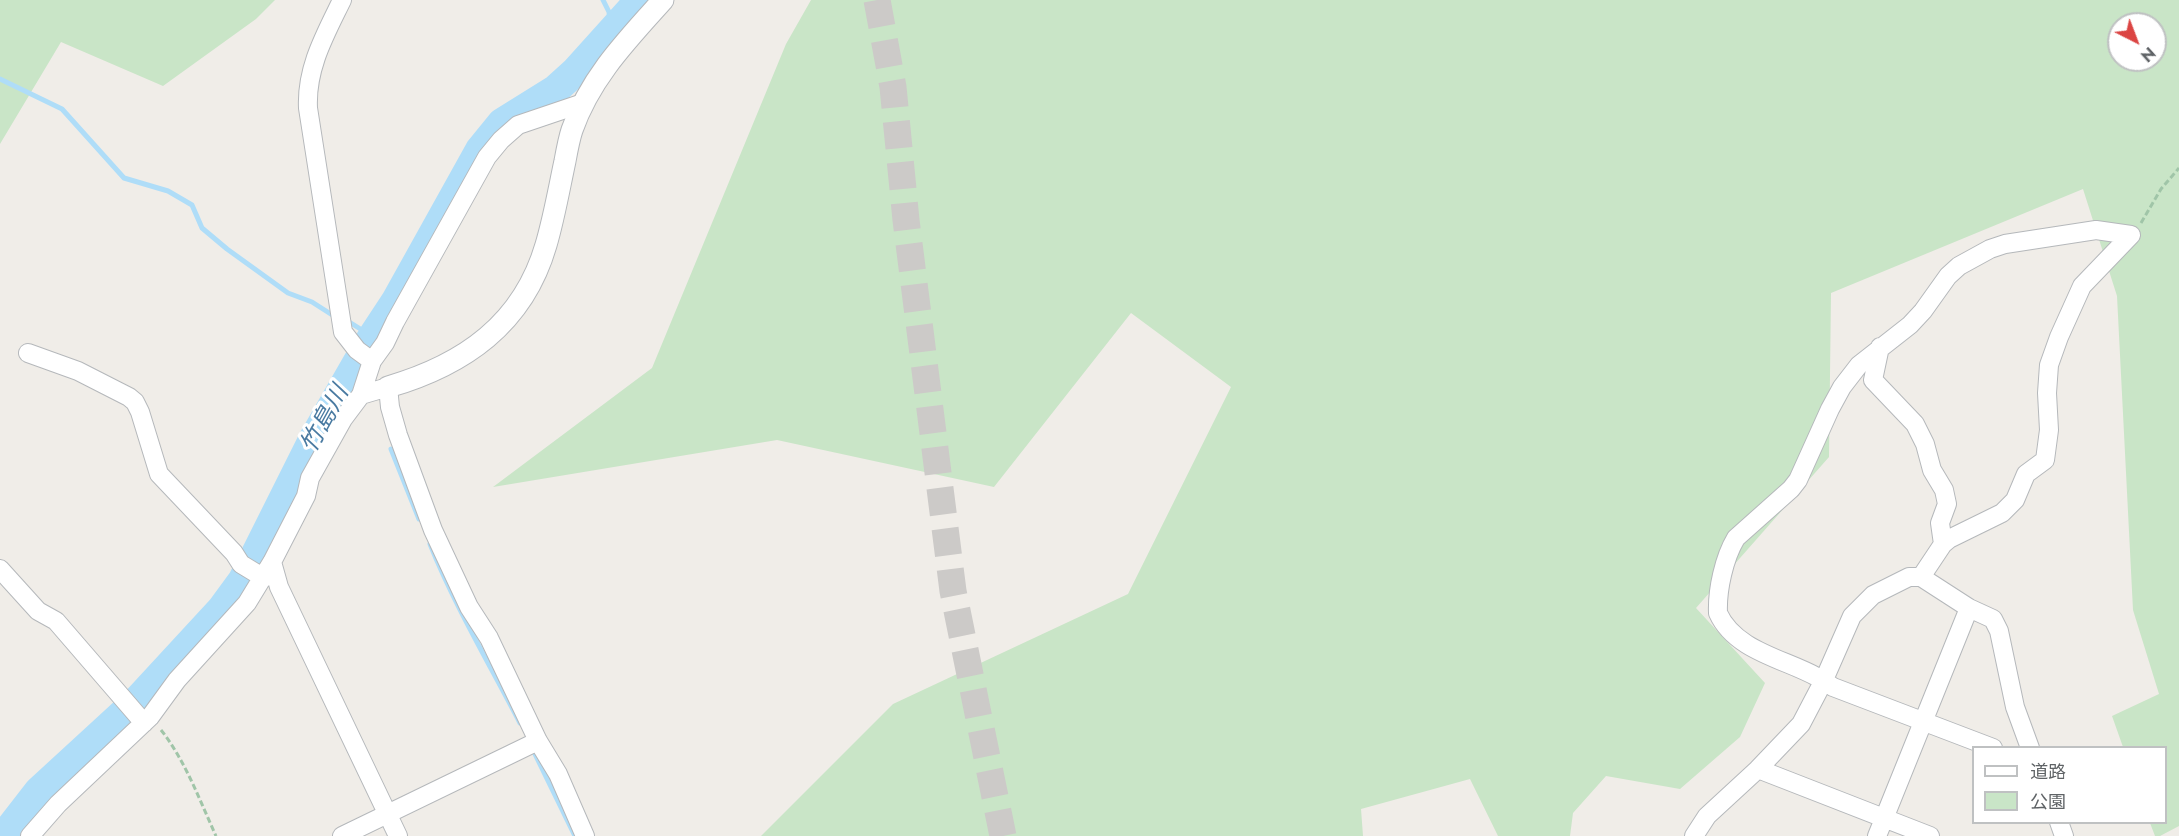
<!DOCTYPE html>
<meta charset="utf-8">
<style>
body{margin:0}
#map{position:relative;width:2179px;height:836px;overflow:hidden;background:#f0ede8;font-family:Jost,"Noto Sans JP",sans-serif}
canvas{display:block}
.legend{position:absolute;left:1972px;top:746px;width:195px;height:78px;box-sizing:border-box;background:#fff;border:2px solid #bfc1c2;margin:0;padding:8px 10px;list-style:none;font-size:18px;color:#5f6366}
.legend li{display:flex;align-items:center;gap:12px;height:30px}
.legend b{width:30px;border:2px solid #bfc1c2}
.north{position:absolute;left:2107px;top:12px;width:60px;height:60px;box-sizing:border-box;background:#fff;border:2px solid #bfc1c2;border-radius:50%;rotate:138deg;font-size:16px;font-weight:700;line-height:24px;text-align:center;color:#5f6366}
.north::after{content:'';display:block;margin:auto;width:21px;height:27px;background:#db4543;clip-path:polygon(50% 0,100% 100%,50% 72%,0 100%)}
</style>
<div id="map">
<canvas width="2179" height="836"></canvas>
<ul class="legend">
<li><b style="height:8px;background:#fff"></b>道路</li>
<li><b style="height:16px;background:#c9e5c7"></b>公園</li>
</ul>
<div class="north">N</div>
</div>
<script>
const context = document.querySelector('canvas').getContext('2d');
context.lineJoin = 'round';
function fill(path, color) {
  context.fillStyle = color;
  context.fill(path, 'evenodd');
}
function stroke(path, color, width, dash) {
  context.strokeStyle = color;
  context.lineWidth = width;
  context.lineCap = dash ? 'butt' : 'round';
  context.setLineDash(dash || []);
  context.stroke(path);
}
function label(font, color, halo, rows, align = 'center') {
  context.font = font + ' Jost,"Noto Sans JP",sans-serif';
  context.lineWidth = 6;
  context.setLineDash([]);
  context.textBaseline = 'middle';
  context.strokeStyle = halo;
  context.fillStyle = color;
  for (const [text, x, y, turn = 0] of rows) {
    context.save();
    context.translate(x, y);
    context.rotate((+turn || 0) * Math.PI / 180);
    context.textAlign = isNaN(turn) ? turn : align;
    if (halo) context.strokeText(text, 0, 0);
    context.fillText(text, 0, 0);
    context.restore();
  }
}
fill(new Path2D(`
 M0,0h275l-19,19 -93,67 -102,-44 -61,102z
 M811,0h1368v826l-19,10h-5l-5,-13 16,-1v-74l-43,-1 -11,-31 47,-22 -26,-84 -16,-314 -34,-107 -252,104 -2,164 -133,151 69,75 -25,54 -60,52 -74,-13 -33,37 -3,23h-72l-28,-57 -109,30 2,27h-602l132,-132 235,-110 103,-207 -100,-74 -137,174 -217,-47 -284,47 159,-119 134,-324zM2119,24h36v36h-36z`), '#c9e5c7');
stroke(new Path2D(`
 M603,0l6,12 2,20
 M0,79l62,30 62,69 44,13 24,14 10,23 25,21 61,44 24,9 25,16
 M346,320l16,10 9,9
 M391,449l28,70
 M430,544c25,62 59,119 90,179
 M534,752l41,84`), '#afddf8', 5);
stroke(new Path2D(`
 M4,836l35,-45 98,-90 84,-91 22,-30 70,-140 58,-101 25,-38 84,-151 22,-27 53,-33 21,-19 64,-71`), '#afddf8', 30);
stroke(new Path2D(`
 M877,0l16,87 13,133 47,371 50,245`), '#cccac8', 27, [27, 14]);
const minor = new Path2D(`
 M342,0c-17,35 -36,68 -34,108l35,224 14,18 15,11
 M1880,347l-7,33 42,44 10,20 7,26 12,20 3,14 -7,19 3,21
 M28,353l50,18 51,26 6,5 5,10 19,62 75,79 7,11 23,14
 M361,395l11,-34 13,-18 10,-21 92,-165 14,-17 17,-15 65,-22
 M272,562l7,25 119,249
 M0,569l38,42 18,10 88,102
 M1921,577l22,-33 6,-5 53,-26 13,-13 11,-26 19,-14 4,-30 -2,-37 2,-28 10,-28 23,-51 49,-51
 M1993,748l-160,-61c-5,-3 -10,-7 -16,-10 -32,-18 -82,-26 -99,-64 -1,-23 6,-55 18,-75l55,-49 7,-9 32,-71 12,-22 17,-22 51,-40 13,-14 25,-35 11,-10 31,-17 15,-5 91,-14 35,5
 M1758,769l172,67
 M2059,822l5,14
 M30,836l28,-32 92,-87 27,-37 70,-77 25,-41 34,-66 4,-18 33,-59 18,-24 27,-8 2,20 8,28 35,95 36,77 20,31 49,103 20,33 27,62
 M342,836l196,-95
 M1694,836l13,-20 51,-47 43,-45 22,-42 29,-66 21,-21 36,-18h12l48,31 24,11 6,12 16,76 15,41
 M1877,836l92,-228`);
const tertiary = new Path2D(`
 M388,387c76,-22 135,-63 158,-142 8,-27 13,-56 19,-84 2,-11 4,-22 7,-31 18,-52 55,-90 91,-130`);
stroke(minor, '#b5b8bb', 20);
stroke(tertiary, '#b5b8bb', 23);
stroke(new Path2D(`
 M2141,223l20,-34 18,-21
 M161,730c24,30 39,71 55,106`), '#a0c5a8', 3, [6, 3]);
stroke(minor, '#fff', 18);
stroke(tertiary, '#fff', 21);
label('italic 24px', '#497aa1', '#fff', [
 ["竹島川",326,420,-61]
]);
</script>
